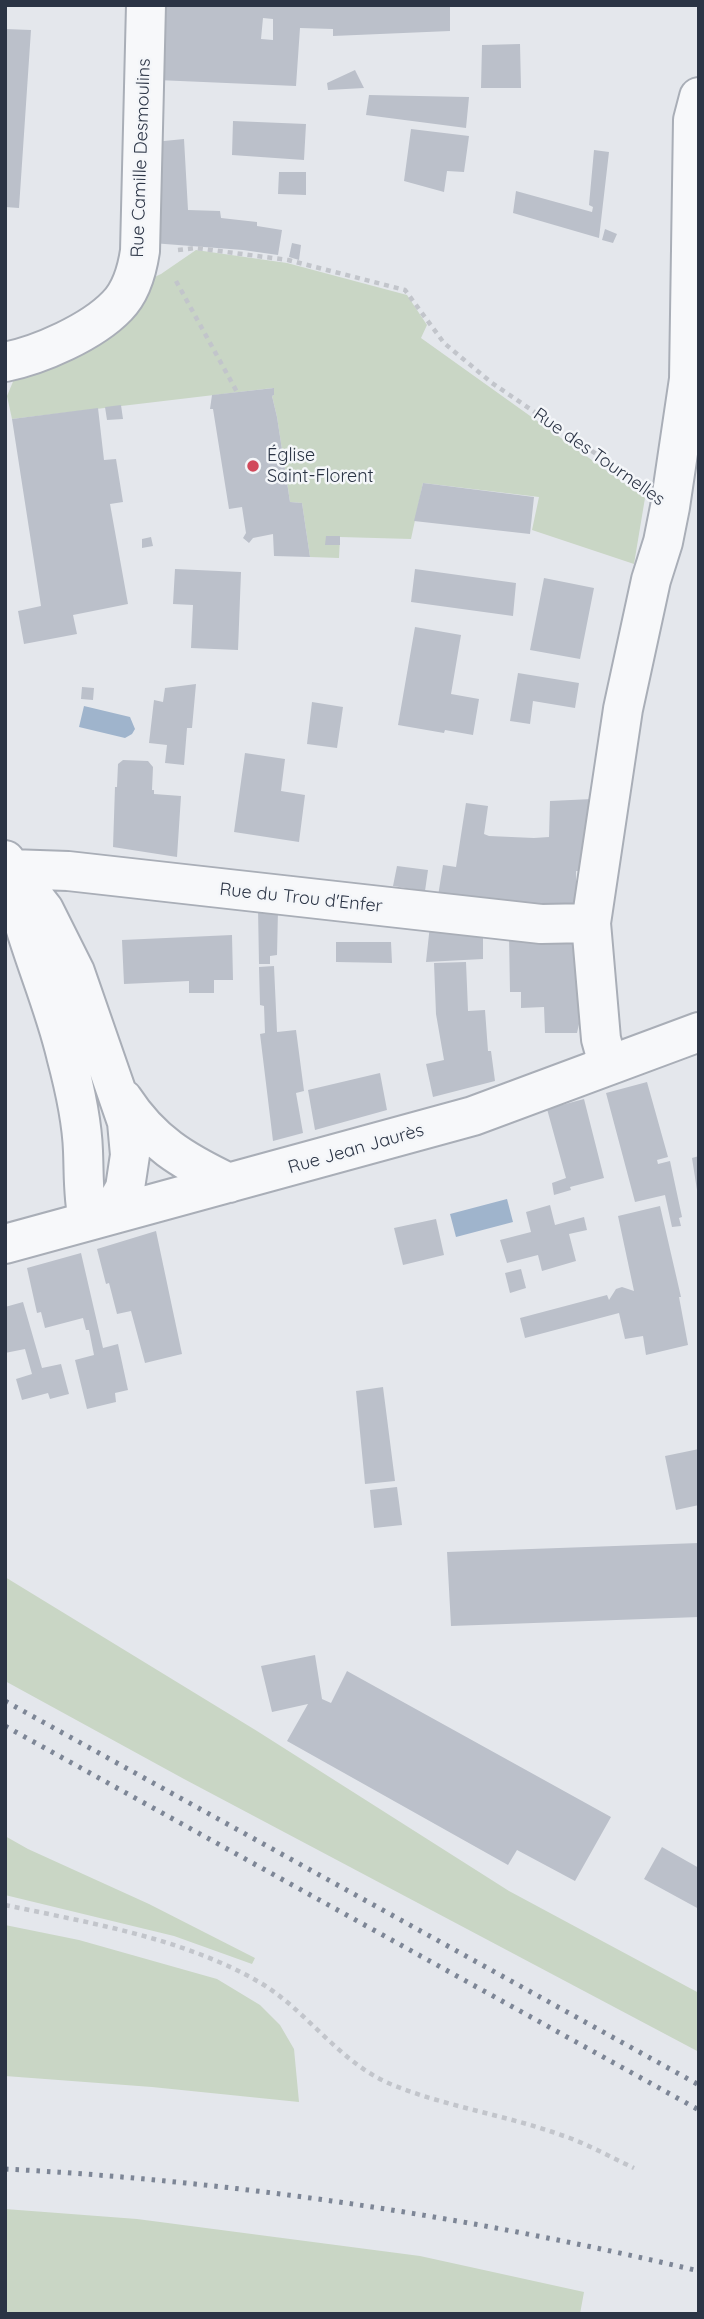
<!DOCTYPE html>
<meta charset="utf-8">
<style>
body{margin:0}
#map{position:relative;width:704px;height:2319px;overflow:hidden;background:#e4e7ec;font-family:Quicksand,sans-serif}
canvas{display:block}
.frame{position:absolute;inset:0;border:7px solid #2b3445;pointer-events:none}
</style>
<div id="map">
<canvas width="704" height="2319"></canvas>
<div class="frame"></div>
</div>
<script>
const context = document.querySelector('canvas').getContext('2d');
context.lineJoin = 'round';
function fill(path, color) {
  context.fillStyle = color;
  context.fill(path, 'evenodd');
}
function stroke(path, color, width, dash) {
  context.strokeStyle = color;
  context.lineWidth = width;
  context.lineCap = dash ? 'butt' : 'round';
  context.setLineDash(dash || []);
  context.stroke(path);
}
function label(font, color, halo, rows, align = 'center') {
  context.font = font + ' Quicksand,sans-serif';
  context.lineWidth = 5;
  context.setLineDash([]);
  context.textBaseline = 'middle';
  context.strokeStyle = halo;
  context.fillStyle = color;
  for (const [text, x, y, turn = 0] of rows) {
    context.save();
    context.translate(x, y);
    context.rotate((+turn || 0) * Math.PI / 180);
    context.textAlign = isNaN(turn) ? turn : align;
    if (halo) context.strokeText(text, 0, 0);
    context.fillText(text, 0, 0);
    context.restore();
  }
}
fill(new Path2D(`
 M196,250l91,13 120,32 20,30 -6,13 224,160 -11,66 -102,-34 7,-33 -116,-14 -12,56 -71,-2 -1,21 -29,-1 -8,-54 -12,-1 -13,-85 -5,-21 2,-1 -1,-7 -261,31 -5,-23 10,-24 125,-89 19,-9z
 M5,1577l252,154 252,160 190,102v59l-515,-273 -179,-98z
 M5,1836l23,13 121,55 106,54 -3,6 -78,-28 -169,-41z
 M5,1925l74,15 138,39 43,26 20,20 14,24 5,53 -147,-15 -147,-11z
 M5,2209l132,10 283,37 164,36 -4,22h-575z`), '#c9d6c5');
fill(new Path2D(`
 M84,706l46,11 5,12 -3,5 -7,4 -46,-11z
 M507,1199l6,23 -57,15 -6,-23z`), '#9fb4cc');
fill(new Path2D(`
 M162,5h288v26l-117,5v-7l-33,-1 -4,58 -139,-6zM263,18l10,1v21l-12,-1z
 M5,29l26,1 -12,178 -14,-1z
 M520,44l1,44h-40l1,-43z
 M355,70l9,18 -36,2 -1,-7z
 M369,95l100,2 -3,31 -100,-13z
 M233,121l73,3 -2,36 -72,-5z
 M411,129l58,7 -5,36 -17,-1 -3,21 -40,-11z
 M184,139l4,71 32,1 1,7 36,4v4l25,4 -4,25 -35,-5 -91,-7 2,-101z
 M594,150l15,2 -10,86 -86,-25 3,-22 76,21 1,-5 -4,-2z
 M279,172h27v23l-28,-1z
 M605,229l12,5 -4,9 -11,-3z
 M292,243l9,2 -2,15 -10,-3z
 M274,388v7l-2,1 5,21 13,85 12,1 8,54 -36,-1 -1,-22 -20,4 -4,5 -6,-5 3,-5 -4,-26 -13,2 -16,-100h-3l2,-14z
 M121,405l2,14 -16,1 -2,-13z
 M98,408l6,52 12,-1 7,43 -13,2 18,100 -55,11 4,19 -53,10 -6,-33 23,-5 -29,-187z
 M423,483l111,14 -4,37 -116,-13z
 M326,536h14v9h-15z
 M151,537l2,9 -11,2v-9z
 M175,569l66,3 -3,78 -47,-2 2,-43 -20,-1z
 M415,569l101,14 -3,33 -102,-14z
 M544,578l50,10 -14,71 -50,-9z
 M415,627l46,8 -10,59 28,5 -6,36 -28,-5 -1,3 -46,-8z
 M518,673l61,10 -4,25 -42,-7 -3,23 -20,-3z
 M196,684l-4,44h-5l-3,37 -19,-2 2,-18 -18,-2 5,-43 9,2 2,-14z
 M82,687l12,1 -1,12 -12,-1z
 M312,702l31,5 -6,41 -30,-4z
 M245,753l40,6 -4,32 24,4 -6,47 -65,-10z
 M123,760l25,1 5,6 -1,23h2v4l27,2 -4,61 -64,-10 2,-60h2l1,-23z
 M592,799l-10,72h-6v38l-138,-13 5,-31 13,2 10,-64 22,3 -4,28 5,2 45,2 15,-1 1,-36z
 M397,866l31,4 -3,21 -32,-5z
 M258,908l20,2 -1,45 -7,1v8h-11z
 M430,925l53,6v28l-57,3z
 M232,935l1,45h-19v13h-25v-12l-65,3 -2,-44z
 M509,935l65,1 5,88 -2,9h-32l-1,-26 -23,1v-16h-11z
 M336,942h55l1,21 -56,-1z
 M466,962l2,49 17,-1 3,41h3l4,30 -62,16 -7,-33 18,-4 -8,-46 -2,-51z
 M274,966l3,66 19,-2 8,61 -8,2 7,40 -30,8 -13,-107 5,-1 -1,-27 -4,-1 -1,-38z
 M380,1073l7,37 -72,20 -7,-40z
 M647,1082l21,75 -11,3 1,4 12,-3 12,56 -3,1 2,8 -9,1 -7,-32 -30,7 -29,-109z
 M584,1099l20,79 -34,9 1,3 -17,5 -2,-12 14,-5 -19,-69z
 M699,1156v34h-2l-5,-32z
 M550,1205l5,20 29,-8 3,13 -18,4 7,27 -34,10 -4,-16 -31,8 -7,-23 31,-8 -5,-20z
 M660,1206l21,91h-2l9,48 -42,10 -3,-19 -18,3 -6,-26 -94,25 -5,-20 87,-23 2,5 7,-11 6,-2 12,4 -16,-75z
 M436,1219l8,36 -41,10 -9,-37z
 M156,1231l26,123 -37,9 -14,-52 -14,3 -8,-31 -3,1 -9,-35z
 M81,1253l22,95 15,-4 10,46 -13,3 1,9 -29,7 -12,-49 19,-5 -5,-25h-3l-3,-12 -38,10 -4,-16 -4,1 -10,-45z
 M521,1269l5,19 -16,5 -5,-20z
 M23,1302l19,66 19,-4 8,30 -19,5 -2,-6 -26,7 -6,-21 16,-5 -7,-25 -20,4v-46z
 M383,1387l12,94 -30,3 -9,-93z
 M699,1449v56l-23,5 -11,-54z
 M397,1487l5,38 -28,3 -4,-38z
 M699,1543v74l-248,9 -4,-74z
 M315,1655l7,44 9,4 16,-32 264,146 -36,64 -58,-31 -9,15 -221,-124 21,-37 -36,8 -11,-46z
 M662,1847l37,21v41l-55,-30z`), '#bbc0ca');
const minor = new Path2D(`
 M5,362c35,-7 87,-30 112,-56 14,-14 20,-35 23,-55l6,-246
 M5,860l39,50 31,62 52,150 3,33 -5,33 -15,27
 M10,869l58,2 473,53 50,-1
 M16,895c13,54 37,105 50,160 8,30 16,64 17,96 1,24 0,46 5,69
 M608,1064l-7,-25 -10,-116 32,-214 28,-129 12,-38 7,-35 19,-128 4,-259 6,-23
 M123,1099c28,43 60,62 106,84
 M5,1244l468,-128 226,-84`);
stroke(minor, '#a9aeb7', 42);
stroke(new Path2D(`
 M178,250l18,-2 92,12 117,30 39,53 48,40 141,96
 M176,281l61,111
 M5,1905c85,18 178,33 254,77 48,28 81,82 134,103 54,22 113,30 168,50 25,8 49,22 73,33`), '#c2c5cb', 4.5, [5, 5]);
stroke(minor, '#f7f8fa', 38);
stroke(new Path2D(`
 M5,1701l694,384
 M5,1726l694,384
 M5,2169c234,12 466,48 694,102`), '#7d8696', 5, [3.5, 7]);
for (const [x, y, r, color] of [
 [253,466,7,"#d1495b"]
]) {
  const dot = new Path2D();
  dot.arc(x, y, r, 0, 2 * Math.PI);
  context.fillStyle = color;
  context.fill(dot);
  stroke(dot, '#f4f6f9', 2.5);
}
label('18px', '#2b3445', '#f4f6f9', [
 ["Rue Camille Desmoulins",141,158,-88],
 ["Rue des Tournelles",599,457,35],
 ["Rue du Trou d'Enfer",301,898,6],
 ["Rue Jean Jaurès",356,1149,-16]
]);
label('18px', '#2b3445', '#f4f6f9', [
 ["Église",267,456],
 ["Saint-Florent",267,477]
], 'left');
</script>
